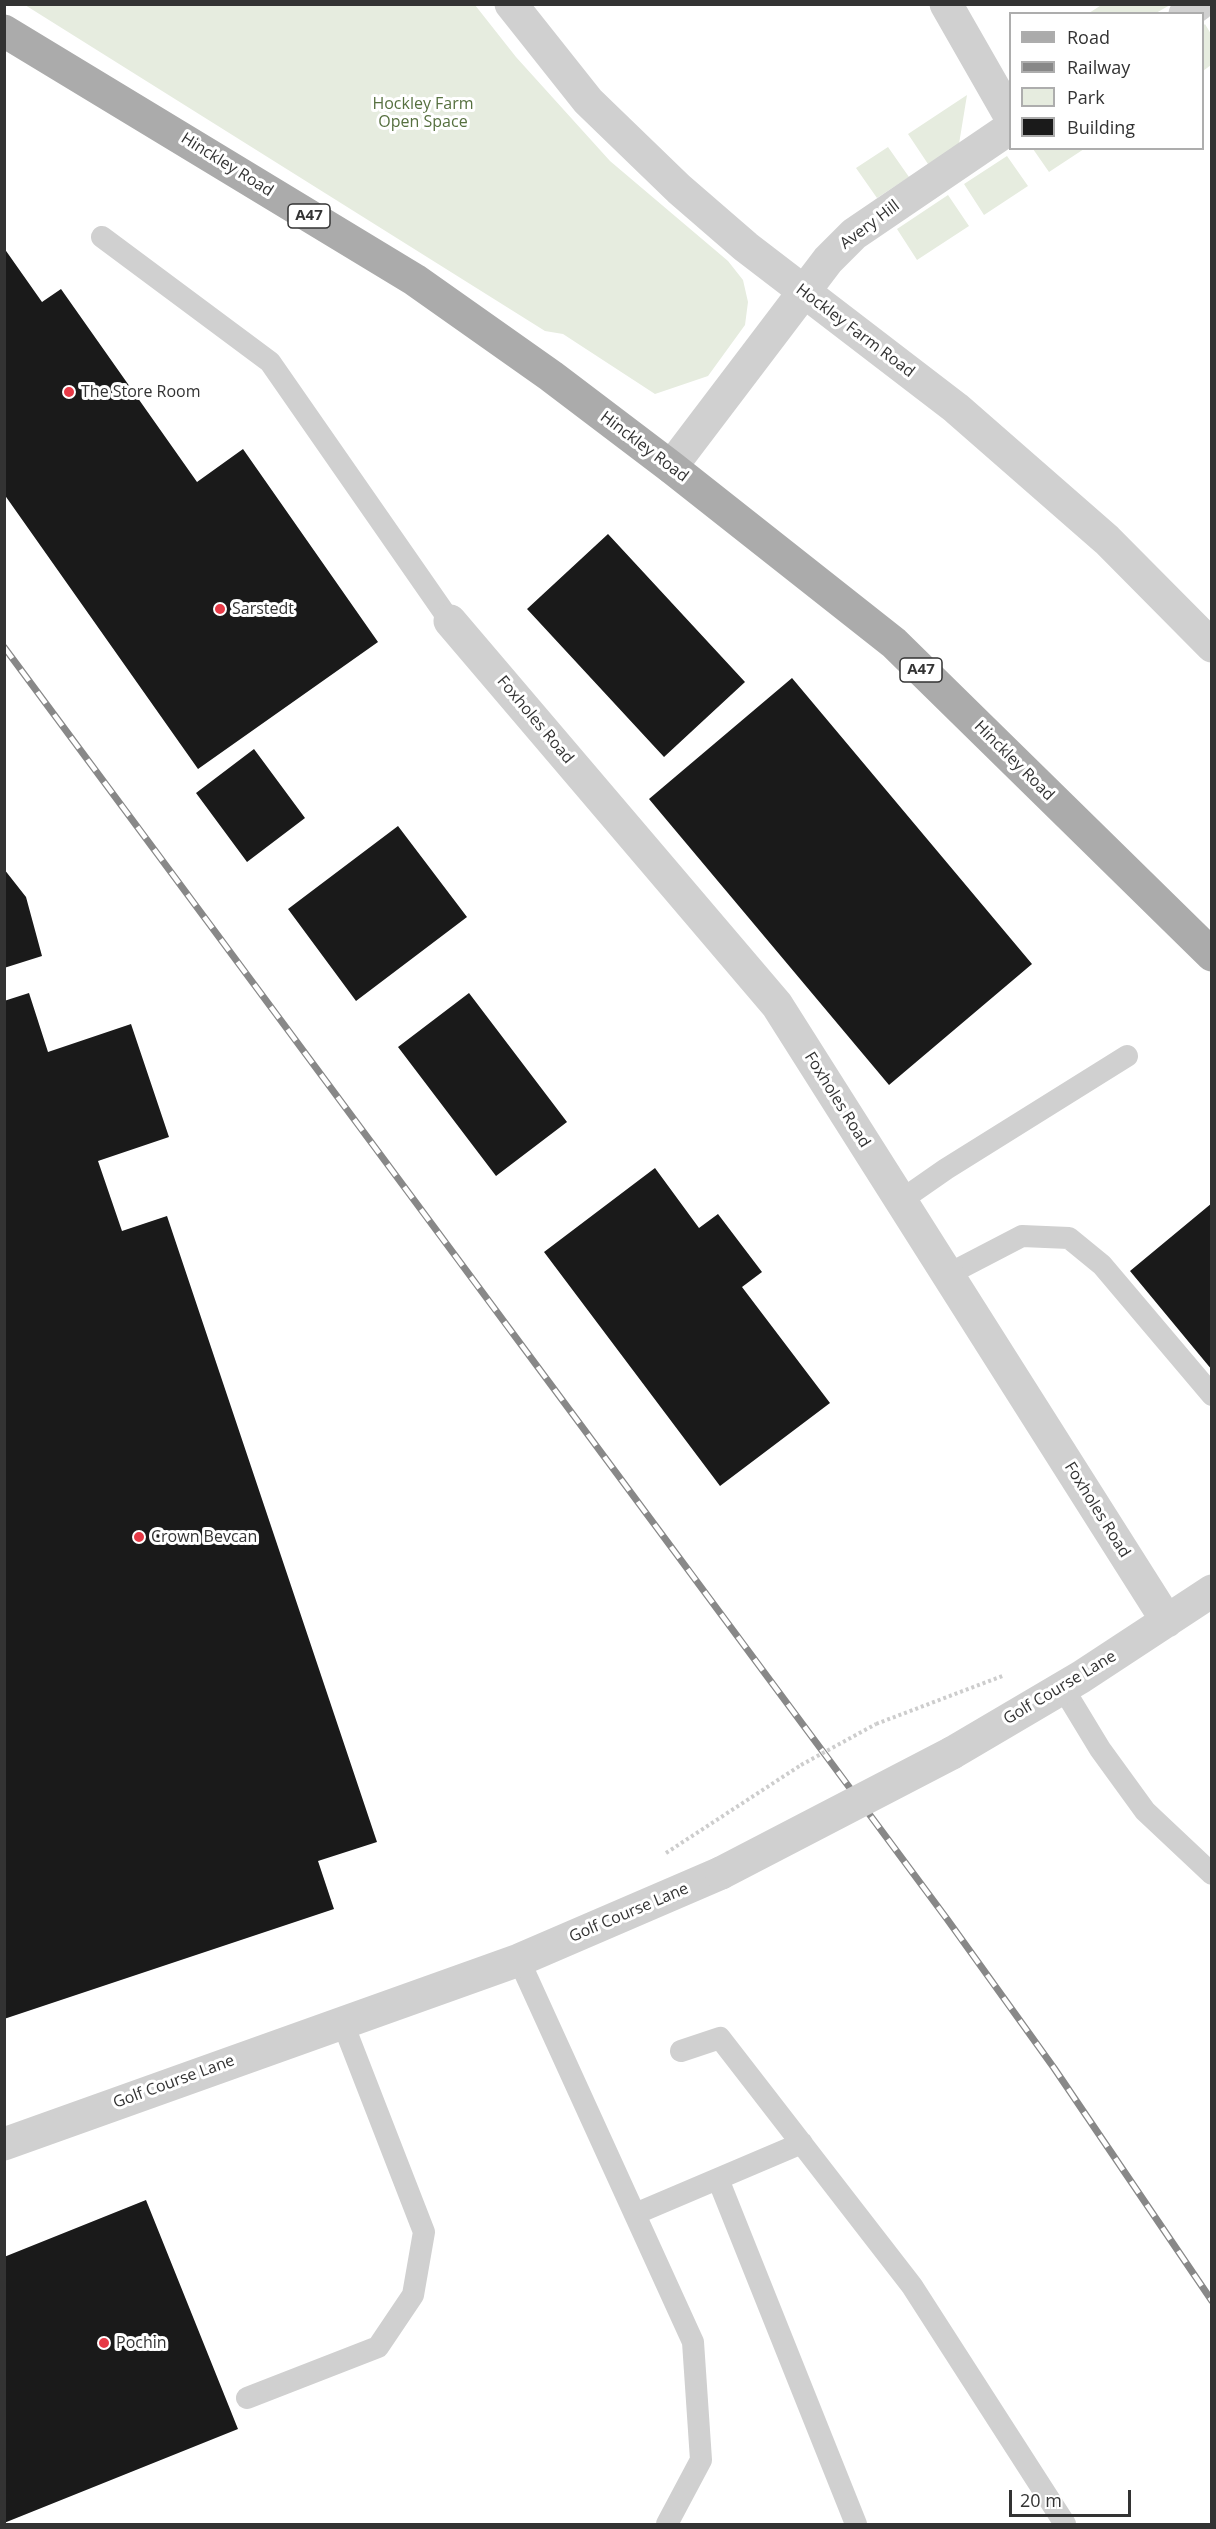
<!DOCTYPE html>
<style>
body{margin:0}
#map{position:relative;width:1216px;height:2529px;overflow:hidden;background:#fff;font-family:"Open Sans",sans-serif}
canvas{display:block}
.frame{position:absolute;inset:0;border:6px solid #333;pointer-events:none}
.legend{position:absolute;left:1009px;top:12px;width:195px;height:138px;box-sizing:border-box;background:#fff;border:2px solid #adadad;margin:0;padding:8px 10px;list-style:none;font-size:18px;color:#333}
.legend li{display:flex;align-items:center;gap:12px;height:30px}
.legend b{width:30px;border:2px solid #adadad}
.scale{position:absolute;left:1009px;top:2490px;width:122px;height:27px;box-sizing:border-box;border:3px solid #333;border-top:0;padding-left:8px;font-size:18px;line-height:21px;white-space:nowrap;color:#333;-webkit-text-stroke:4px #fff;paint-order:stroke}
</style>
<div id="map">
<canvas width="1216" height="2529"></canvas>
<div class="frame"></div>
<ul class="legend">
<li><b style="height:8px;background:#ababab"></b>Road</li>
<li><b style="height:8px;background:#888"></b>Railway</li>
<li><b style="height:16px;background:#e6ecdf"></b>Park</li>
<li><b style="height:16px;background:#1a1a1a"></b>Building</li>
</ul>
<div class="scale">20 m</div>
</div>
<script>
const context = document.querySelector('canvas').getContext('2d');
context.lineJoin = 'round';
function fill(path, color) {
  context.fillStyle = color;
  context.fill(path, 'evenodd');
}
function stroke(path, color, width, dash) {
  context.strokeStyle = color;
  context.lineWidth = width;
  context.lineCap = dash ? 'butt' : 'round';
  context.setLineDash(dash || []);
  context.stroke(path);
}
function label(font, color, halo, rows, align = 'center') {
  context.font = font + ' "Open Sans",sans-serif';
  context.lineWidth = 6;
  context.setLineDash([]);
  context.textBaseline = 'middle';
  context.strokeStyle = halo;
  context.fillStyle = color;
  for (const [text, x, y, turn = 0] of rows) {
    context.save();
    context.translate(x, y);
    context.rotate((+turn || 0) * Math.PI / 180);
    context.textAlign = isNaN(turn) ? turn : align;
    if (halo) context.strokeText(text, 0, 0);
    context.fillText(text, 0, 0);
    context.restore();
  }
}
fill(new Path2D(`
 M1103,4h67v1l-14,8h-67z
 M25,5h450l41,52 94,104 118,100 15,19 5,22 -3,23 -37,51 -53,18 -92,-60 -18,-3z
 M1205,24l6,10v31l-8,6v-45z
 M967,95l-8,49 -31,20 -20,-30z
 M888,147l21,30 -32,21 -21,-30z
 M1033,149h51l-35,23z
 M1007,156l21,30 -44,29 -20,-31z
 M948,195l21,31 -52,34 -20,-31z`), '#e6ecdf');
fill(new Path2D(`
 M4,248l38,54 19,-13 136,193 46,-33 135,193 -180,127 -194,-275z
 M608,534l137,148 -81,75 -137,-148z
 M792,678l240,286 -143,121 -240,-286z
 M254,749l51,69 -58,44 -51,-69z
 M398,826l69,91 -111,84 -68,-92z
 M4,869l22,28 16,59 -38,12z
 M29,993l19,59 83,-28 38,113 -71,24 24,70 45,-15 210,626 -59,19 16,48 -330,110v-1018z
 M469,993l98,129 -71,54 -98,-129z
 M655,1168l44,60 19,-14 44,58 -20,15 88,116 -110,83 -176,-234z
 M1212,1203v167l-82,-99z
 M146,2200l92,229 -234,94v-266z`), '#1a1a1a');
stroke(new Path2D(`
 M876,1724l129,-49
 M666,1853l135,-88`), '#cdcdcd', 4, [3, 3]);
stroke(new Path2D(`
 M102,237l168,125 180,259
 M900,1201l46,-32 181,-113
 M947,1275l75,-39 47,2 33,27 110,130
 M1063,1688l37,61 45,62 67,63
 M519,1960l174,382 8,118 -34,64
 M681,2051l39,-13 192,248 153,238
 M718,2179l138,345
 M635,2214l167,-71
 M247,2398l131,-51 35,-52 11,-63 -82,-211`), '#d0d0d0', 22);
stroke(new Path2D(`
 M511,4l77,97 91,88 67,58 210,161 151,132 105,106
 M946,4l64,112
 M1185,14l14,-10
 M671,467l157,-207 26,-26 156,-106
 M450,621l327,384 390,616
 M952,1753l129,-76 131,-86
 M4,2144l515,-184 202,-87`), '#d0d0d0', 33);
stroke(new Path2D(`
 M4,31l411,249 136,96 120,91 223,176 318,312`), '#ababab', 33);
const rail = new Path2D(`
 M4,647l943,1272 107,149 158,233`);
stroke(rail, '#888', 7);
stroke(rail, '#fff', 4.5, [14]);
stroke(new Path2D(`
 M801,1765l75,-41`), '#cdcdcd', 4, [3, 3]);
stroke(new Path2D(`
 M721,1873l231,-120`), '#d0d0d0', 33);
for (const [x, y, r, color] of [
 [69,392,6,"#e63946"],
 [220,609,6,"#e63946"],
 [139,1537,6,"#e63946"],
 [104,2343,6,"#e63946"]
]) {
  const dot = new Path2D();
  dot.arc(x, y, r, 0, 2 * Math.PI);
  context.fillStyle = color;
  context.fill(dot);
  stroke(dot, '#fff', 2);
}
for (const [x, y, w] of [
 [309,216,42],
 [921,670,42]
]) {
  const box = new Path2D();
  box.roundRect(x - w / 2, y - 12, w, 24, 4.5);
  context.fillStyle = '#fff';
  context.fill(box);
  stroke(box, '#333', 1.5);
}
label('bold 15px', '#333', null, [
 ["A47",309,216],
 ["A47",921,670]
]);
label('16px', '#56703f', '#fff', [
 ["Hockley Farm",423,104],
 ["Open Space",423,122]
]);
label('16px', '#333', '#fff', [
 ["Hinckley Road",227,165,32],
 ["Avery Hill",870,225,-37],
 ["Hockley Farm Road",855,331,37],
 ["Hinckley Road",644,447,37],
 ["Foxholes Road",535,720,50],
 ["Hinckley Road",1014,761,45],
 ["Foxholes Road",837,1100,58],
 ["Foxholes Road",1097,1510,58],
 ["Golf Course Lane",1060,1688,-31],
 ["Golf Course Lane",629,1913,-23],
 ["Golf Course Lane",174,2082,-20]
]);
label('16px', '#333', '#fff', [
 ["The Store Room",81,392],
 ["Sarstedt",232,609],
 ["Crown Bevcan",151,1537],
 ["Pochin",116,2343]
], 'left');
</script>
